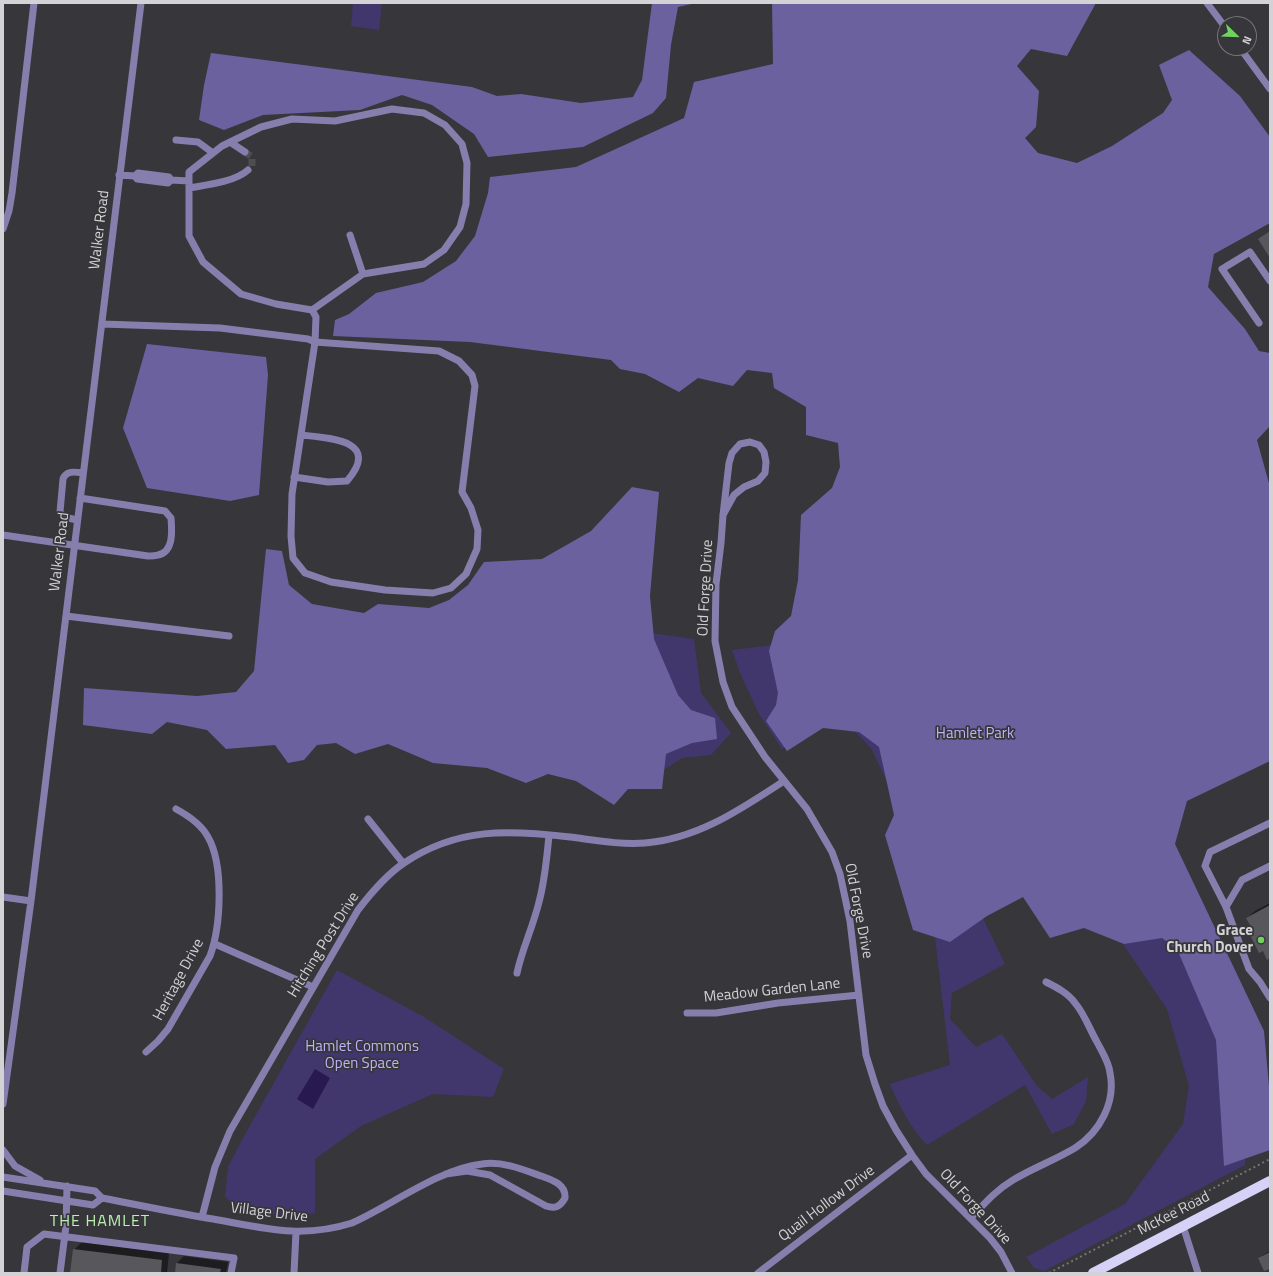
<!DOCTYPE html>
<style>
body{margin:0}
#map{position:relative;width:1273px;height:1276px;overflow:hidden;background:#37363a;font-family:"Titillium Web",sans-serif}
canvas{display:block}
.frame{position:absolute;inset:0;border:4px solid #d3d3d5;pointer-events:none}
.north{position:absolute;left:1217px;top:16px;width:40px;height:40px;box-sizing:border-box;background:#37363a;border:1px solid #757578;border-radius:50%;rotate:113deg;font-size:11px;font-weight:700;line-height:16px;text-align:center;color:#d3d3d5}
.north::after{content:'';display:block;margin:auto;width:14px;height:18px;background:#70d35f;clip-path:polygon(50% 0,100% 100%,50% 72%,0 100%)}
</style>
<div id="map">
<canvas width="1273" height="1276"></canvas>
<div class="frame"></div>
<div class="north">N</div>
</div>
<script>
const context = document.querySelector('canvas').getContext('2d');
context.lineJoin = 'round';
function fill(path, color) {
  context.fillStyle = color;
  context.fill(path, 'evenodd');
}
function stroke(path, color, width, dash) {
  context.strokeStyle = color;
  context.lineWidth = width;
  context.lineCap = dash ? 'butt' : 'round';
  context.setLineDash(dash || []);
  context.stroke(path);
}
function label(font, color, halo, rows, align = 'center') {
  context.font = font + ' "Titillium Web",sans-serif';
  context.lineWidth = 3.5;
  context.setLineDash([]);
  context.textBaseline = 'middle';
  context.strokeStyle = halo;
  context.fillStyle = color;
  for (const [text, x, y, turn = 0] of rows) {
    context.save();
    context.translate(x, y);
    context.rotate((+turn || 0) * Math.PI / 180);
    context.textAlign = isNaN(turn) ? turn : align;
    if (halo) context.strokeText(text, 0, 0);
    context.fillText(text, 0, 0);
    context.restore();
  }
}
fill(new Path2D(`
 M353,3h29l-3,27 -28,-4z
 M614,628l80,11 7,54 30,40 -20,22 -29,3 -31,20z
 M799,642l394,280 53,174 -1,69 -201,106 -10,-3 -8,-11 99,-53 58,-80 6,-38 -22,-77 -56,-83 -91,-44 -39,32 24,50 -53,29 -2,26 26,28 26,-13 35,52 15,13 36,-22 -2,24 -12,23 -22,10 -27,-49 -98,60c-16,-17 -28,-39 -37,-61l60,-19 -18,-154 -27,-92 -34,-71 -34,-35 -55,36 -23,-35 -19,-41 -8,-23z
 M337,970l87,47 80,52 -11,28 -60,-3 -72,32 -46,33v54l-30,4 -53,-13 -7,-8 3,-29 15,-29z`), '#42376d');
fill(new Path2D(`
 M652,3h44l-18,4 -7,38 -5,53 -13,15 -70,34 -95,10 -14,-23 -42,-29 -30,-10 -42,15 -97,5 -39,15 -25,-10 5,-35 7,-32 261,34 25,9 24,-2 60,9 52,-6 9,-17z
 M772,3h324l-29,53 -36,-7 -14,17 22,25 -3,36 -11,11 13,15 39,10 35,-17 51,-33 9,-13 -13,-35 30,-15 51,46 30,41v86l-56,31 -6,33 37,42 14,22 11,2v73l-13,14 13,47v274l-83,40 -12,43 89,187 6,66v53l-46,16 -8,-126 -39,-91 -15,-11 -38,6 -40,-16 -34,10 -27,-41 -36,19 -37,26 -37,-12 -28,-95 9,-20 -15,-68 -20,-15 -36,-4 -36,23 -21,-30 10,-16 2,-12 -9,-42 6,-20 16,-15 7,-36 3,-65 31,-27 8,-21 -2,-24 -32,-8v-28l-32,-19 -2,-15 -25,-3 -14,16 -35,-8 -19,14 -34,-18 -25,-5 -9,-9 -141,-18 -137,-6 2,-16 14,-6 27,-21 47,-11 33,-21 19,-25 13,-43 2,-16 86,-10 108,-49 10,-36 79,-18z
 M147,344l119,13 2,18 -9,120 -29,6 -83,-13 -24,-60z
 M632,487l27,5 -9,104 4,43 24,56 13,15 24,8 2,21 -25,4 -26,11 -4,35h-34l-14,16 -38,-24 -28,-7 -22,9 -39,-15 -54,-5 -45,-19 -33,10 -19,-11 -19,2 -13,15 -16,3 -13,-18 -49,4 -19,-19 -40,-8 -15,12 -69,-9 1,-37 113,8 39,-4 18,-21 12,-122 16,2 7,34 23,19 52,9 14,-9 51,4 20,-8 19,-15 16,-23 58,-3 49,-28z`), '#6b619f');
fill(new Path2D(`
 M315,1069l15,9 -17,31 -16,-10z`), '#281950');
fill(new Path2D(`
 M1270,903v54l-22,-27 3,-3 -4,-9 8,-7z
 M82,1242l87,11 -2,20h-96l3,-23z
 M1270,1251v16l-11,-9 4,-3z
 M184,1256l44,6 -2,11h-50l1,-10z`), '#0007');
fill(new Path2D(`
 M1270,231v27l-12,-19z
 M1270,905v53l-3,2 -4,-9 -4,2 -12,-24 4,-2 -5,-9z
 M73,1249l89,11 -1,13h-91z
 M1270,1252v17l-6,2 -6,-13z
 M176,1263l45,6 -1,4h-45z`), '#58575c');
stroke(new Path2D(`
 M245,152l7,5v9l-4,4`), '#4e4e51', 7, [7, 3.5]);
stroke(new Path2D(`
 M1049,1273l221,-114`), '#767579', 2, [2, 3]);
stroke(new Path2D(`
 M1207,3l18,24
 M1240,48l30,41
 M176,140l22,2 15,11
 M230,142l15,10
 M119,175l16,1 3,-3 31,4 2,3 18,1
 M135,176l2,3 31,4 3,-3
 M189,188c17,-3 46,-6 59,-18
 M3,229l6,-18 3,-18 22,-190
 M350,235l13,39
 M1259,323l-37,-54 28,-17 20,29
 M102,324l118,4 88,11 7,3 -23,152 -1,42 2,22 12,15 26,9 54,8 48,3 18,-5 15,-14 11,-25 1,-19 -7,-22 -9,-16 13,-106 -3,-11 -13,-14 -20,-10 -124,-9 1,-25 -4,-7 -36,-6 -35,-10 -38,-32 -14,-26v-64l33,-26 39,-19 31,-8 43,2 57,-12 32,4 21,12 17,19 5,19 -1,41 -6,23 -16,23 -20,14 -61,10 -51,36
 M294,477l34,5 19,-1c35,-41 -18,-43 -46,-46
 M723,515l11,-20 10,-8 14,-6 7,-8 1,-11 -2,-10 -5,-7 -9,-3 -10,2 -8,9 -3,10 -6,52 -2,28 -5,41 -1,57 8,41 9,25 33,50 42,52 25,43 8,22 10,47 16,134 9,29 8,22 13,24 16,25 14,19 64,64 11,14 11,21
 M77,520l-13,-3 -4,-5 3,-33c3,-9 13,-7 20,-6
 M3,535l145,21c3,0 7,0 10,-1 16,-3 14,-25 13,-37l-6,-7 -85,-13
 M66,616l163,20
 M368,819l35,44
 M1270,823l-60,29 -5,14 21,41 23,62 11,13 10,16
 M3,897l28,4
 M1226,907l16,-27 28,-14
 M215,944l98,43
 M517,973c5,-24 16,-46 22,-71 6,-22 8,-45 10,-67
 M687,1013h29l62,-10 81,-8
 M146,1052l12,-11 10,-12 42,-73c11,-30 14,-91 -2,-119 -7,-13 -19,-21 -32,-28
 M3,1104l28,-203 110,-898
 M3,1150l12,16 25,14
 M3,1177l92,14 7,7c37,7 74,15 111,21 51,9 88,20 139,4 40,-18 87,-54 130,-59 20,-3 40,5 59,12 11,4 25,8 24,22 -5,9 -10,11 -19,8l-56,-31 -23,-4 -21,3
 M3,1191l90,14 9,-7
 M202,1217l13,-50 15,-36 128,-221c13,-17 28,-35 46,-47 54,-36 105,-33 166,-26 24,3 50,8 75,6 53,-4 96,-34 139,-62
 M971,1218c13,-14 25,-28 42,-38 20,-12 42,-20 62,-32 25,-16 41,-46 35,-75 -1,-11 -8,-21 -13,-31 -7,-12 -13,-29 -22,-39 -7,-10 -19,-16 -29,-21
 M1183,1226l15,47
 M24,1273l3,-26 17,-13 190,24 -3,15
 M60,1273l6,-47 1,-40
 M294,1273l2,-41
 M758,1273l154,-118`), '#867fae', 7);
stroke(new Path2D(`
 M1093,1273l177,-92`), '#d5d1f7', 10);
for (const [x, y, r, color] of [
 [1261,940,4,"#70d35f"]
]) {
  const dot = new Path2D();
  dot.arc(x, y, r, 0, 2 * Math.PI);
  context.fillStyle = color;
  context.fill(dot);
  stroke(dot, '#37363a', 1.5);
}
label('15px', '#d3d3d5', '#37363a', [
 ["Walker Road",100,230,-83],
 ["Walker Road",60,552,-83],
 ["Old Forge Drive",706,588,-87],
 ["Old Forge Drive",858,911,79],
 ["Hitching Post Drive",324,945,-58],
 ["Heritage Drive",179,980,-62],
 ["Meadow Garden Lane",772,991,-6],
 ["Quail Hollow Drive",827,1204,-37],
 ["Old Forge Drive",975,1207,47],
 ["Village Drive",269,1213,7],
 ["McKee Road",1174,1214,-27]
]);
label('15px', '#beb3fb', '#37363a', [
 ["Hamlet Park",975,734],
 ["Hamlet Commons",362,1047],
 ["Open Space",362,1064]
]);
label('bold 15px', '#d3d3d5', '#37363a', [
 ["Grace",1253,931],
 ["Church Dover",1253,948]
], 'right');
context.letterSpacing = '1px';
label('16px', '#baefb0', '#37363a', [
 ["THE HAMLET",100,1222]
]);
context.letterSpacing = '0px';
</script>
